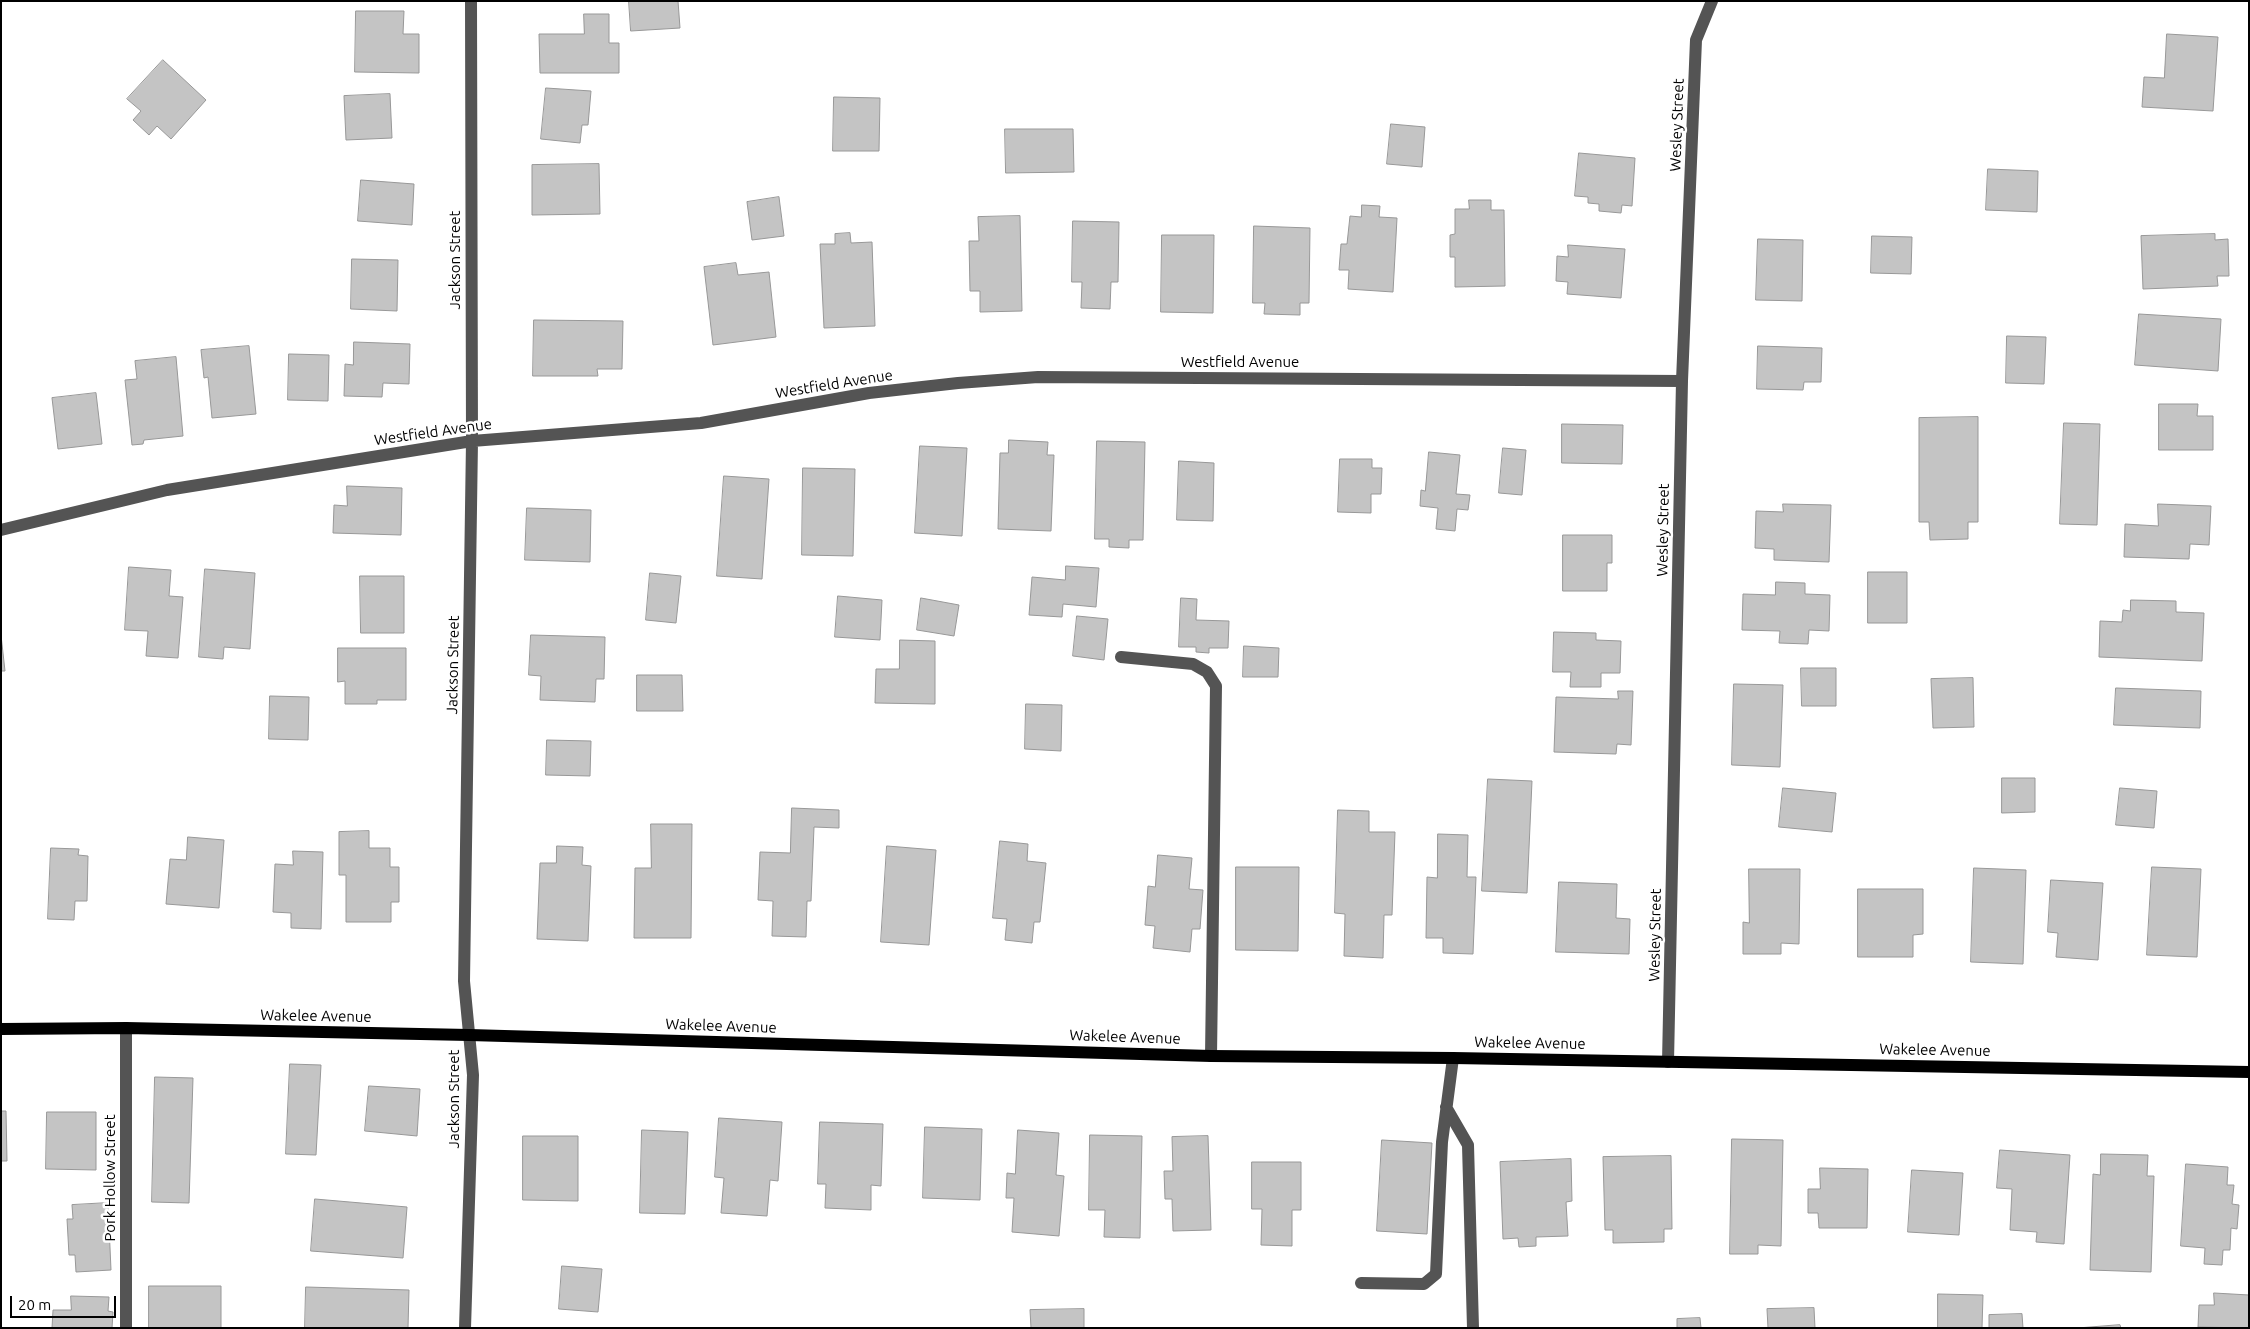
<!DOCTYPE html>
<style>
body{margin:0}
#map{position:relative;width:2250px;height:1329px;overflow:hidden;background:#fff;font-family:Ubuntu,sans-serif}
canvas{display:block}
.frame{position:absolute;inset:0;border:2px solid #000;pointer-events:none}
.scale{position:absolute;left:10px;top:1296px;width:106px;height:22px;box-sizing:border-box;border:2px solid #000;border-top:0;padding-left:6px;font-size:15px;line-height:18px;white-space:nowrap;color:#000;-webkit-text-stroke:4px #fff;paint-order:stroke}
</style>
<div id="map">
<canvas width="2250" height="1329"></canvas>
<div class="frame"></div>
<div class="scale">20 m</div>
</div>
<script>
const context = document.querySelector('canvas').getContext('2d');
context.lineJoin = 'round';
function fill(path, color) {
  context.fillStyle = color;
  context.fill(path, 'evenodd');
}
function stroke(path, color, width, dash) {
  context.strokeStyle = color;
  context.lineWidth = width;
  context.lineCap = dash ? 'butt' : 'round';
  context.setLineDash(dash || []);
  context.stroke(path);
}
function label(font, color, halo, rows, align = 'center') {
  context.font = font + ' Ubuntu,sans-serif';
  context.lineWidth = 5;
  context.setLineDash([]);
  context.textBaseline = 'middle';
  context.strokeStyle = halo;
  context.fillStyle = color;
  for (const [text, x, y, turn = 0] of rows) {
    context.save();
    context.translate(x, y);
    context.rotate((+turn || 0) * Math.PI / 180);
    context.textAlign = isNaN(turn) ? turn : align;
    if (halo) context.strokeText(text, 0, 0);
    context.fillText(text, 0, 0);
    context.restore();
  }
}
const building = new Path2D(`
 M629,1h49l2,27 -49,3z
 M356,11h48l-1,23h16v39l-64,-1z
 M584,14h25v29h10v30h-79l-1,-39h45z
 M2167,34l51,3 -5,74 -71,-4 2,-30 20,1z
 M163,60l43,40 -35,39 -14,-13 -8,9 -16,-15 8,-9 -14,-12z
 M546,88l45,3 -3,34h-6l-2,18 -39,-4z
 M390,94l2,44 -46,2 -2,-44z
 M834,97l46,1 -1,53h-46z
 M1391,124l34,3 -3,40 -35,-3z
 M1005,129h68l1,43 -68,1z
 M1579,153l56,5 -3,48 -10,-1 -1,8 -22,-2v-7l-11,-1v-6l-13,-1z
 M599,164l1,50 -68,1v-50z
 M1988,169l50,2 -1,41 -51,-2z
 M361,180l53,4 -2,41 -54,-4z
 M779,197l5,39 -32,4 -5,-38z
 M1469,200h22v10h13l1,76 -50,1v-30h-5v-22l5,-1v-25h14z
 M1362,205l18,1 -1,11 18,1 -4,74 -45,-3 1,-19h-10l2,-26h6l3,-28 11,1z
 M1020,216l2,95 -42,1v-21h-10l-1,-50h10l-1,-24z
 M1073,221l46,1 -1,60h-7l-1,27 -29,-1 1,-26h-10z
 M1254,226l56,2 -1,75h-9v12l-36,-1 1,-11h-12z
 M850,233l1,10 21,-1 3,84 -51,2 -4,-84h15v-10z
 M2215,234v6l13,-1 1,37h-12l1,10 -75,3 -2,-53z
 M1162,235h52l-1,78 -52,-1z
 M1872,236l40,1 -1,37 -40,-1z
 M1758,239l45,1 -1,61 -46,-1z
 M1568,245l57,4 -4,49 -54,-4 1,-12 -12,-1 1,-25 11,1z
 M352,259l46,1 -1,51 -46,-2z
 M736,263l2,12 31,-3 7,65 -63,8 -9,-78z
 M2139,314l82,5 -3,52 -83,-6z
 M534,320l89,1 -1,48h-25l1,7h-65z
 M2007,336l39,1 -2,47 -38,-1z
 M354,342l56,2 -1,40 -26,-1 -1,14 -38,-1 1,-32 8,1z
 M249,346l7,68 -44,4 -4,-41 -4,1 -3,-28z
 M1758,346l64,2 -1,34h-17l-1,8 -46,-1z
 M289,354l40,1 -1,46 -40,-1z
 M176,357l7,79 -39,4 -1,4 -11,1 -7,-65 12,-1 -2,-18z
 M96,393l6,51 -44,5 -6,-51z
 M2159,404h39l-1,12h16v34h-54z
 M1978,417v105h-10v17l-38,1 -1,-18h-10v-104z
 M2064,423l36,1 -3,101 -37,-1z
 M1562,424l61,1 -1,39 -60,-1z
 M1009,440l39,2 -1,13h7l-3,76 -53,-2 2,-76h8z
 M1097,441l48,1 -2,98h-14v8l-20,-1v-8h-14z
 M920,446l47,2 -5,88 -47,-3z
 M1503,448l23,2 -4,45 -23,-2z
 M1429,452l31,3 -4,39 14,1 -2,15 -11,-1 -2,22 -19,-2 2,-21 -18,-2 1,-16 4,1z
 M1340,459h32v9h10l-1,26h-10v19l-33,-1z
 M1179,461l35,2 -1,58 -36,-1z
 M803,468l52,1 -2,87 -51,-1z
 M724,476l45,3 -7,100 -45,-3z
 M347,486l55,2 -1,47 -68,-2 1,-28 13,1z
 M1783,504l48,1 -2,57 -55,-2v-11l-19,-1 1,-37 27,1z
 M2158,504l53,2 -2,39 -19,-1 -1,15 -65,-2 1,-33 33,2z
 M527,508l64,2 -1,52 -65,-2z
 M1563,535h49v28h-5v28h-44z
 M1066,566l33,2 -3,39 -33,-3 -1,13 -33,-2 3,-38 33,3z
 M129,567l42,3 -2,26 14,1 -5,61 -32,-2 2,-25 -23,-1z
 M205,569l50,4 -5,76 -26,-2 -1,12 -24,-2z
 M1868,572h39v51h-39z
 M650,573l31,3 -5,47 -30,-3z
 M360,576h44v57h-43z
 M1776,582l29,1v11l25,1 -1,36 -20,-1 -1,14 -29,-1 1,-12 -38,-1 1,-36 32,1z
 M838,596l44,4 -2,40 -45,-3z
 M921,598l38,7 -5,31 -37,-6z
 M1181,598l16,1 -1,21 33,1 -1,27h-19v5l-13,-1v-5h-17z
 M2131,600l45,1v11l28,1 -2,48 -103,-4 1,-36 22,1 1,-12 7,1z
 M1077,616l31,3 -4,41 -31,-4z
 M1554,632l42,1v7l25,1 -1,32h-19v14h-31l1,-15h-18z
 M1,635l4,36h-4z
 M531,635l74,2 -1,42h-8l-1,23 -55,-2 1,-24 -12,-1z
 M900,640l35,1v63l-60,-1 1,-34h23z
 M1244,646l35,2 -1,29h-35z
 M338,648h68v52h-29v4h-32v-23l-7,1z
 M1801,668h35v38h-34z
 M637,675h45l1,36h-46z
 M1973,678l1,49 -41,1 -2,-49z
 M1734,684l49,1 -3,82 -48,-2z
 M2116,688l85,3 -1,37 -86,-3z
 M1618,691h15l-2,54 -14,-1 -1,10 -62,-2 2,-55 62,2z
 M270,696l39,1 -1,43 -39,-1z
 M1026,704l36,1 -1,46 -36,-2z
 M547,740l44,1 -1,35 -44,-1z
 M2002,778h33v34l-33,1z
 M1488,779l44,2 -5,112 -45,-2z
 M1783,788l53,5 -4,39 -53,-5z
 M2120,788l37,3 -3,37 -38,-3z
 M792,808l47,2v18l-25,-1 -3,74h-4l-1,36 -34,-1 1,-35 -15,-1 2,-48 30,1z
 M1338,810l31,1v21h26l-3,83h-8l-1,43 -39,-2 1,-42 -10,-1z
 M651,824h41l-1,114h-57l1,-70h16z
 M369,831v17h21v19h9v35h-8v20h-45v-47h-7v-43z
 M1438,834l30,1 -1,42h9l-3,77 -30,-1v-15h-17l1,-61 10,1z
 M188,837l36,3 -5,68 -53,-4 4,-45 16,1z
 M1000,841l28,3 -1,17 19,2 -6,59h-6l-2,21 -27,-3 2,-21 -14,-1z
 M557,846l26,1 -1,18 9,1 -3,75 -51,-2 3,-76h16z
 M887,846l49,4 -7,95 -48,-3z
 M51,848l28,1 -1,6 10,1 -1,45h-12l-1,19 -26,-1z
 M293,851l30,1 -2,77 -30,-1v-15l-18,-1 2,-48 18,1z
 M1158,855l34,3 -3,31 14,1 -3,39h-8l-2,23 -37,-4 2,-22 -10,-1 3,-39 7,1z
 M1236,867h63l-1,84 -62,-1z
 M2152,867l49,2 -4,88 -50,-2z
 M1974,868l52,2 -3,94 -52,-2z
 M1749,869h51l-1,75 -18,-1v11h-38v-32l6,1z
 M2051,880l52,3 -5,77 -42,-3 2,-24 -10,-1z
 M1559,882l58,2 -1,34 14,1 -1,35 -73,-2z
 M1858,889h65v45l-10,1v22h-55z
 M290,1064l31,1 -5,90 -30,-1z
 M155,1077l38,1 -4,125 -37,-1z
 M369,1086l51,3 -3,47 -52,-5z
 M1,1111h5l1,50h-6z
 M47,1112h49v58l-50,-1z
 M719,1118l63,4 -4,59 -8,-1 -3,36 -46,-3 3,-35 -9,-1z
 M820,1122l63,2 -2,62 -10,-1v25l-46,-2 1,-24h-8z
 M925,1127l57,2 -2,71 -57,-2z
 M642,1130l46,2 -3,82 -45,-1z
 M1018,1130l41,3 -3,42 8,1 -5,60 -47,-4 2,-34h-8l1,-25 8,1z
 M1090,1135l52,1 -2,102 -36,-1 1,-27h-16z
 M523,1136h55v65l-55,-1z
 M1208,1136l3,94 -38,1 -1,-32h-7l-1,-28h9l-1,-34z
 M1732,1139l51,1 -2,106 -23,-1v9h-28z
 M1382,1140l50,3 -5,91 -50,-3z
 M2000,1150l70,5 -6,89 -28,-2 1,-10 -27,-2 2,-41 -15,-1z
 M2101,1154l47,1 -1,21h7l-3,96 -61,-2 3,-96 7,1z
 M1671,1156l1,73h-8v13l-51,1v-13h-8l-2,-73z
 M1571,1159l1,42 -6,1 2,34 -32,1v9l-17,1 -1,-9 -15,1 -3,-77z
 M1252,1162h49v48h-9v36l-31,-1 1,-36h-10z
 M2186,1164l42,3 -1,18h7l-2,19 7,1 -2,24 -6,-1 -1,22h-7l-1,15 -18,-1 1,-16 -24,-2z
 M1820,1168l48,1 -1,59h-48l-1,-15h-10v-24h12z
 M1912,1170l51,3 -4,62 -51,-3z
 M315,1199l92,8 -4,51 -92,-7z
 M108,1203l3,67 -35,2 -1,-17h-6l-2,-36h6l-1,-14z
 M562,1266l40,3 -4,43 -39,-3z
 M149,1286h72v42h-72z
 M306,1287l103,3 -1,38h-103z
 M2214,1293l35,2v33l-51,-1 1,-22h15z
 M1938,1294l45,1 -1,33h-44z
 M71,1296l38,1 -1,14 5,1 -1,16h-60l1,-18h18z
 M1814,1308l1,20h-47l-1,-19z
 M1084,1309v19h-53l-1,-18z
 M2022,1314l1,14h-34v-13z
 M1700,1318l1,10h-24v-9z
 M2120,1325l1,3h-43z`);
fill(building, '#c4c4c4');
stroke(building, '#989898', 1);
stroke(new Path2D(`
 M1,530l166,-40 305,-49 229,-18 168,-30 89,-10 80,-6 644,4
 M1121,657l72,7 14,8 9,14 -5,370
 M1668,1062l14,-681 14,-341 16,-39
 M1446,1107l22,38 5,183
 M1361,1283l63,1 12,-10 6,-132 11,-84
 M126,1328v-300
 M465,1328l8,-253 -9,-94 8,-540 -1,-440`), '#545454', 12);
stroke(new Path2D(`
 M1,1029l125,-1 343,7 742,21 242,2 796,14`), '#000', 12);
label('15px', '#000', '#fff', [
 ["Wesley Street",1677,125,-88],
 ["Jackson Street",455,260,-90],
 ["Westfield Avenue",1240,362],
 ["Westfield Avenue",834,384,-9],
 ["Westfield Avenue",433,432,-8],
 ["Wesley Street",1663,530,-89],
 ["Jackson Street",453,665,-89],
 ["Wesley Street",1655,935,-89],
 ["Wakelee Avenue",316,1016,1],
 ["Wakelee Avenue",721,1026,2],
 ["Wakelee Avenue",1125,1037,2],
 ["Wakelee Avenue",1530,1043,1],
 ["Wakelee Avenue",1935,1050,1],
 ["Jackson Street",454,1099,-90],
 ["Pork Hollow Street",110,1178,-90]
]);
</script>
